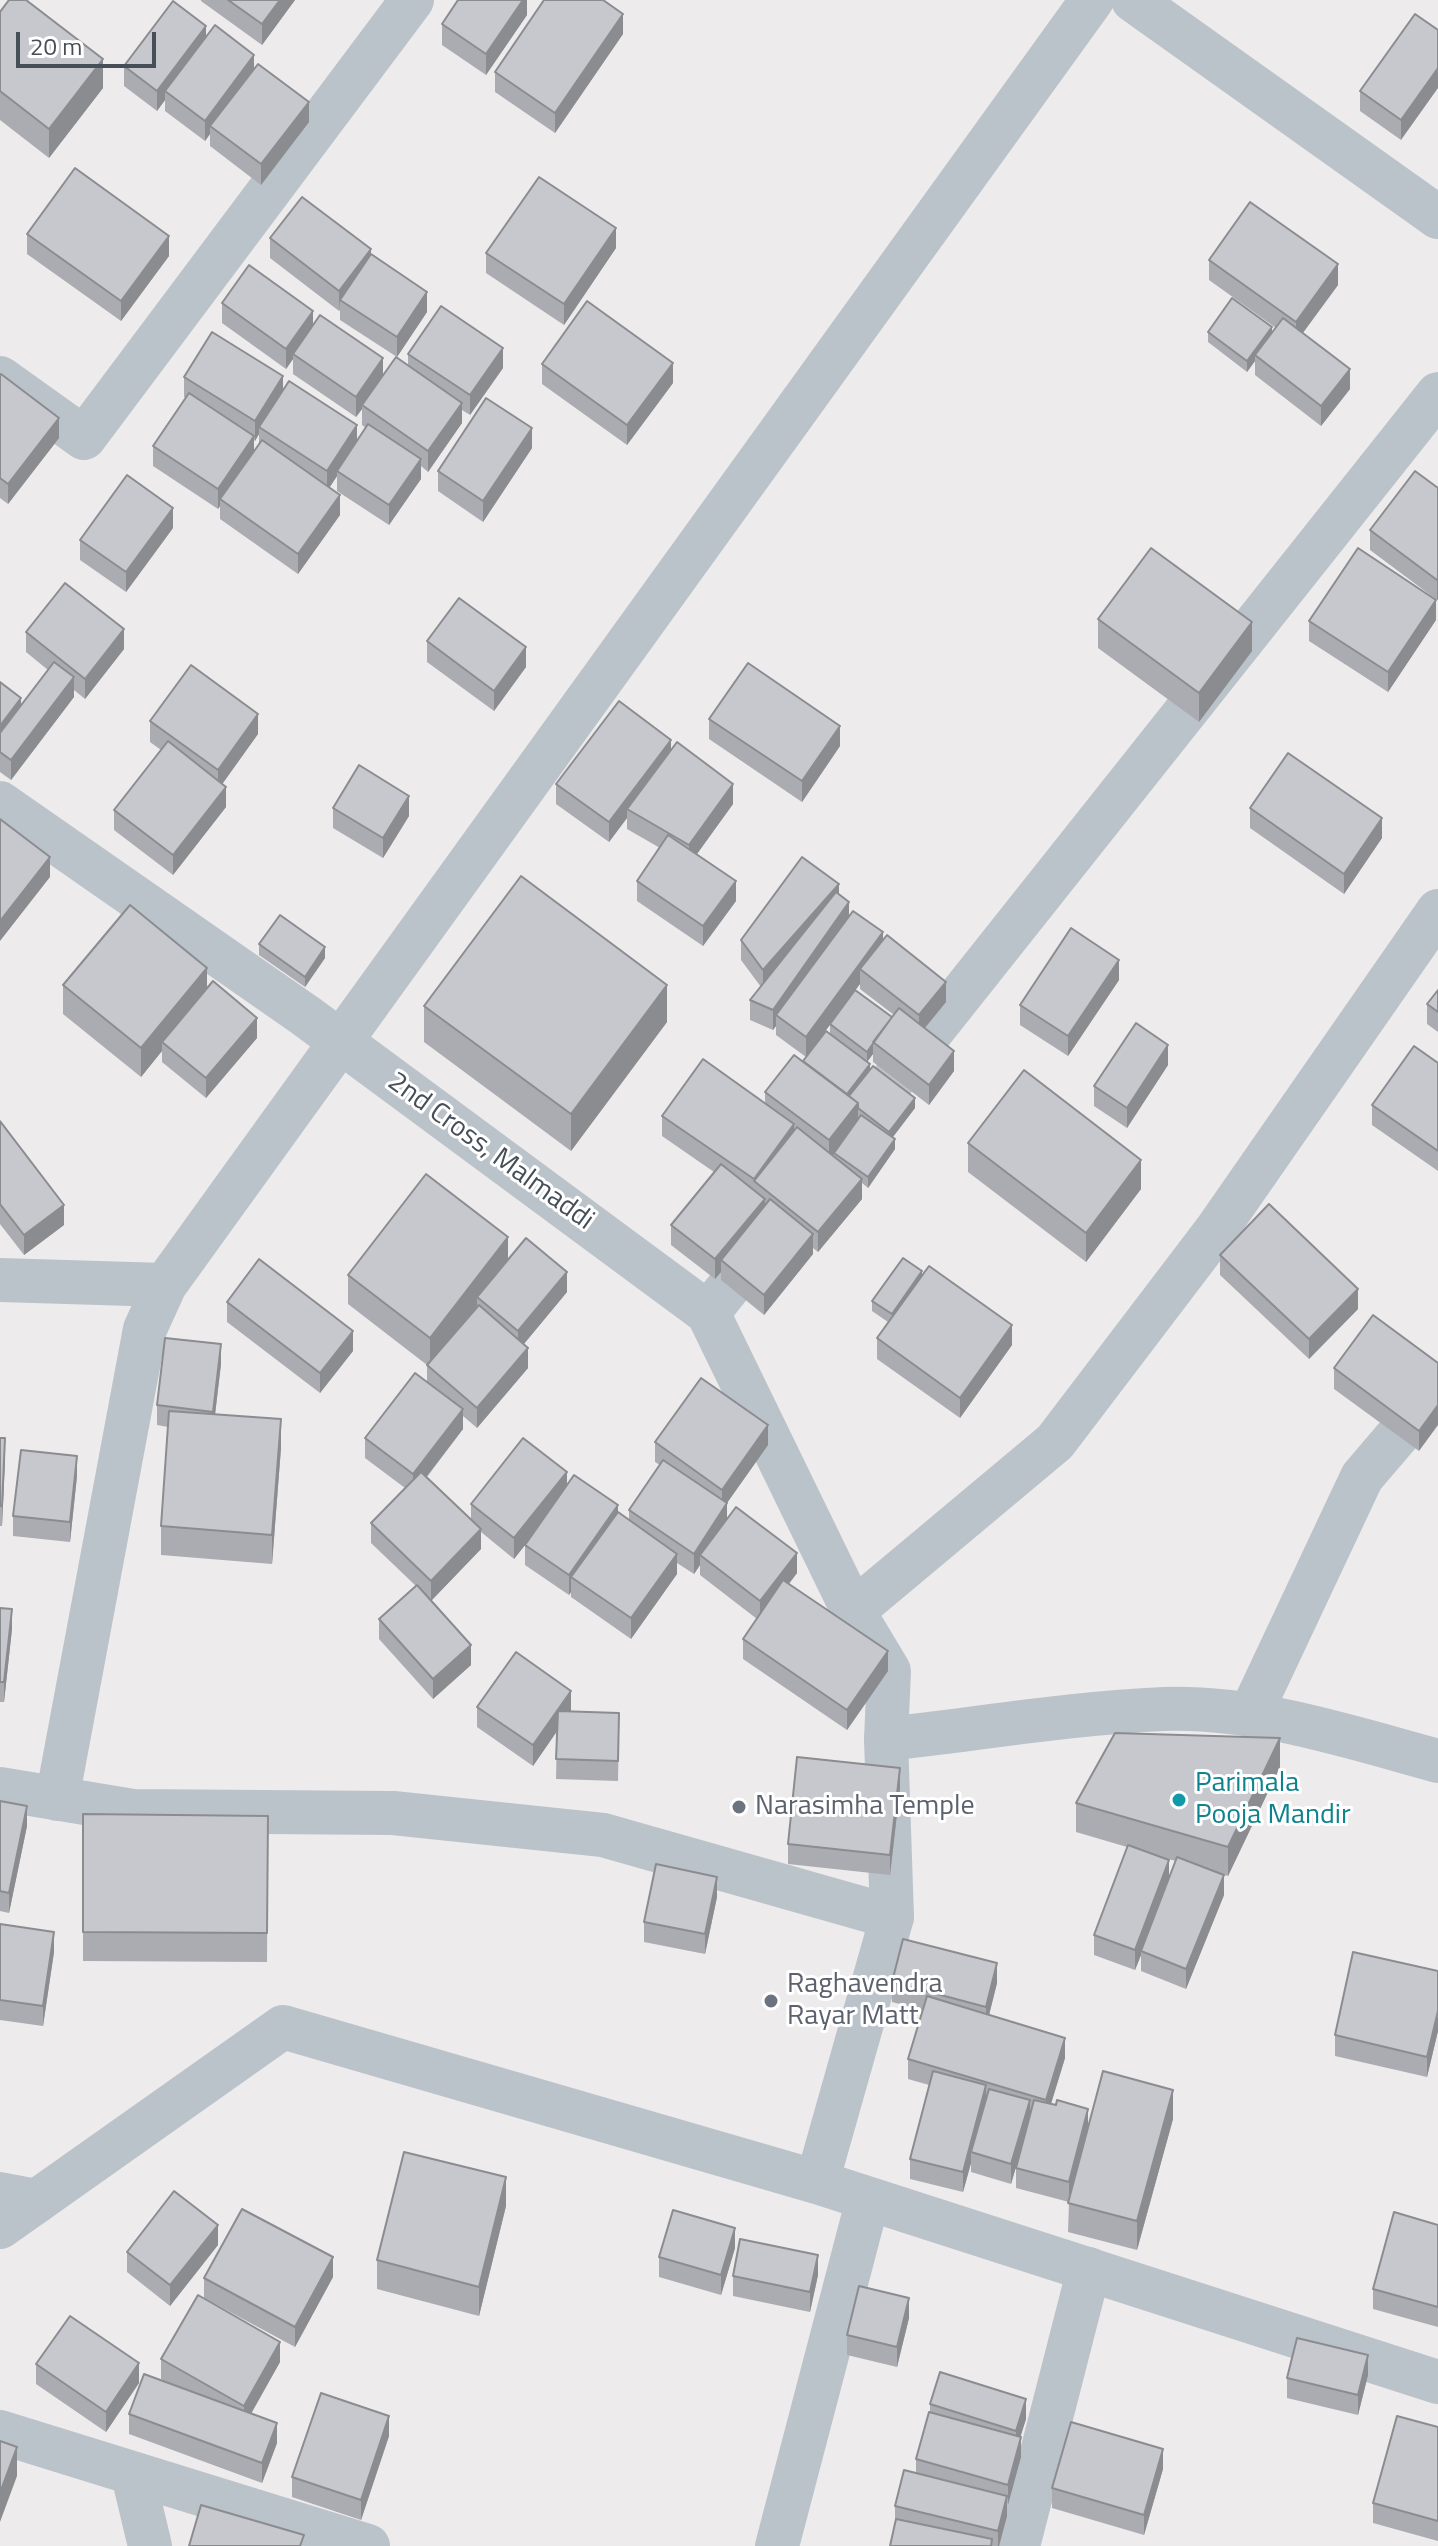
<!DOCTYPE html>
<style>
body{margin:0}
#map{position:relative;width:1438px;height:2546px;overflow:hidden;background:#eeebec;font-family:"Titillium Web",sans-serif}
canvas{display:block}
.scale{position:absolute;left:16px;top:32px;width:140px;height:36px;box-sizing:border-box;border:4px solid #464f57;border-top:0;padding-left:10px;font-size:24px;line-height:28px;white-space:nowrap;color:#464f57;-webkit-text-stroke:6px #fff;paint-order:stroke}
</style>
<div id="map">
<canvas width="1438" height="2546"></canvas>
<div class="scale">20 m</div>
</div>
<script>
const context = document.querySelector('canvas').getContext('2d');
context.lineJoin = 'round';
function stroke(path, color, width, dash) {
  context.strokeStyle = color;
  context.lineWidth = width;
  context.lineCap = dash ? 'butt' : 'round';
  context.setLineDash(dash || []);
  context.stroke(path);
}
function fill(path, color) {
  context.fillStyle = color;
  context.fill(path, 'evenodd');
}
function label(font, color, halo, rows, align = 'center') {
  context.font = font + ' "Titillium Web",sans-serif';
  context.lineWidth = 6;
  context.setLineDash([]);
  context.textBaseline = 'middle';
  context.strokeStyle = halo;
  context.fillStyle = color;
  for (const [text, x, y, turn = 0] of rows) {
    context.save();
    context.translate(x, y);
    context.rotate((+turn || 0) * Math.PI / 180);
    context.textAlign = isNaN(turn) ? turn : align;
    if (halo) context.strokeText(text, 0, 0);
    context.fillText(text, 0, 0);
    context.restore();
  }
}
stroke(new Path2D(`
 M1133,0l305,217
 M0,378l84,60 328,-438
 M0,1280l165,5
 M708,1313l730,-919
 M853,1611l202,-169 162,-213 221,-318
 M1250,1715l112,-238 76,-89
 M886,1739c92,-10 185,-26 278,-30 92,-3 186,28 274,52
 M0,1789l133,22 260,2 210,22 289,82
 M57,1799l88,-470 20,-44 927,-1285
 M0,2194l37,7
 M0,2432l368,114
 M133,2475l17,71
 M777,2546l91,-347
 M1018,2546l71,-277`), '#bbc3ca', 44);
stroke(new Path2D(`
 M0,803l306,213 402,297 145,298 36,60 -3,68 6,178 -75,265 621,200
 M0,2227l283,-200 534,155`), '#bbc3ca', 44);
fill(new Path2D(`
 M201,0h94l-33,45 -61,-44z
 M527,0v15l-41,60 -44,-30v-21z
 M0,12l103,76 -54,70 -49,-38z
 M1415,14l-14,126 -41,-29v-20z
 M623,34l-68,99 -60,-41v-20z
 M206,37l48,32 55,53 -48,63 -51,-39v-12l-5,7 -40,-30v-11l-8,11 -33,-25v-20z
 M27,234l142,22 -48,65 -94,-67z
 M270,238l101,16 56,58 -30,45 -57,-37v-10l-1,1 -69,-53z
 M616,248l-52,77 -78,-52v-20z
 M1209,260l129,25 -35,48 47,56 -29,37 -66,-51v-14l-8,11 -39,-30v-10h64l4,-4 -67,-48z
 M222,303l91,22 70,50 25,-10v-11l95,14 -33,47 -8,-5v13l-34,49 -7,-6v13l-32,46 -52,-34v-15l-7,11 10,28 -42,59 -78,-55v-13l-2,3 -65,-43v-20l33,-48 -2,-1v-20l99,13 74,50 9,-12 -4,-3v-16l-6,8 -63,-43v-15l-7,10 -64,-46zM259,434v9l-5,9v-12l1,1z
 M542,364l131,19 -46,62 -85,-61z
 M0,375l59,63 -51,66 -8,-6z
 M532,448l-49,74 -45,-31v-20z
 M1438,488v111l-1,1 -67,-50v-20z
 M173,528l-47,64 -46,-32v-20z
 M1098,619l154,32 -53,71 -101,-74z
 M1436,620l-48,72 -79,-51v-20z
 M26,632l98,17 -39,50 -11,-9v7l-63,83 -11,-8v-90l21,23 27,-35 -22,-18z
 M427,641l99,26 -32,44 -67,-49z
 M709,719l131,27 -38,56 -93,-63z
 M150,721l108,13 -36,50 4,23 -53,68 -59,-45v-20l47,-60 -11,-8z
 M671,750l62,54 -36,50 39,47 -33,45 -66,-45v-20l23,-33 -33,-19v-11l-18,24 -53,-38v-20z
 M333,808l76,8 -26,42 -50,-30z
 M1250,808l132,30 -38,56 -94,-66z
 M839,894l10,23 34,23 63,62 -21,26 29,43 -25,34 -56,-43v-8l-6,8 3,8 45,38 -22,29 2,12 -27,39 -6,-5v16l-44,53 -5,-4v6l-49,61 -43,-35v-8l-6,7 -44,-34v-20l43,-53 -52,-36v-20l103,-12v-12l38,-31 27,-28v-8l-24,32 -30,-22v-9l-3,4 -23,-10v-20l11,-13 -20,-27v-20zM860,984v5l34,26 -2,2 -37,-27z
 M259,944l66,14 -20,29 -46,-32z
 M1119,980l-51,76 -48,-31v-20z
 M63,985l144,4 50,49 -51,60 -44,-36v-11l-21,26 -78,-63z
 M1438,990v42l-11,-8v-20z
 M424,1006l243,16 -96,129 -147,-109z
 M1438,1063v108l-66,-46v-20z
 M1168,1065l-41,63 -33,-22v-20z
 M0,1121l64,104 -40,30 -24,-31z
 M968,1143l173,46 -55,73 -118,-90z
 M1220,1255l138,54 -49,50 -89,-84z
 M508,1260l59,32 -43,52 4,24 -51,60 -14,-12v13l-36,48 44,42v-15l96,-19 62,34v-9l31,-45 -5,-3v-20l113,3 -41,58v16l70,54 -8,11 99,87 -41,59 -104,-71v-20l14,-20 -57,-44v-10l-6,9 -17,-11v11l-46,65 -60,-42v-5l-2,3 -44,-30v-20l5,-6 -16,20 -33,-27v17l-50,52 40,64 -38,34 -54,-60v-20l37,-33 -45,-43v-20l34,-35 -40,-30v-20l62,-56v-17l-79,-61v-29z
 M922,1275l90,70 -52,73 -83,-59v-21l11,-16 -16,-11v-10z
 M227,1302l126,49 -33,42 -93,-71z
 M1438,1363l-19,88 -85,-62v-21z
 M221,1364l-6,50 66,34 -9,116 -111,-9v-29l7,-99 -11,-2v-20z
 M0,1438l5,21 -3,67h-2z
 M77,1476l-7,66 -57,-6v-20z
 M0,1608l12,21 -8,73h-4z
 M477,1707l94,4 48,22 -1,48 -62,-2 1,-48 -24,35 -56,-39z
 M1280,1767l-52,109 -4,-1v20l-38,94 -45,-18v-16l-6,15 -41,-15v-20l33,-88 -51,-15v-29zM1160,1857l16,4 -7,17z
 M900,1788l-10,87 -102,-11v-20z
 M0,1801l27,25 -18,87 -9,-2z
 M83,1814l185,2 -1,146 -184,-1z
 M717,1897l-12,57 -61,-12v-20z
 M0,1924l54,28 -11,74 -43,-6z
 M1438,1971v60l-11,46 -92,-21v-21z
 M892,1982l105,1 -8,32 76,43 -14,46 37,25 85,-10 -36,131 -69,-18 1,-30 -53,-14v-20l5,-18 -10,34 -40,-12v-9l-8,29 -53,-13v-20l19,-74 -21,-6v-20l14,-49 -30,-8z
 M506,2206l-27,110 -102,-27v-29z
 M1438,2225v102l-65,-18v-20z
 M218,2245l-48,61 -43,-34v-20z
 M735,2248l-14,47 -62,-18v-20z
 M818,2275l-8,37 -77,-16v-20z
 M333,2277l-38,70 -91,-49v-20z
 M909,2318l-12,49 -50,-12v-20z
 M161,2359l119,3 -29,52 26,29 -15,40 -133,-49v-20l37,-32 -5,-3z
 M36,2364l103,19 -33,49 -70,-48z
 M1368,2375l-10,40 -71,-17v-20z
 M930,2404l96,15 -6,18 1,20 -14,48v11l-8,30h-109l5,-24v-16l21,-33v-14l14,-46z
 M1438,2427v114l-65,-18v-20z
 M389,2436l-28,84 -69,-23v-20z
 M1163,2469l-19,66 -92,-27v-20z`), '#abacb1');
fill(new Path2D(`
 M280,0h15l-33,45v-21z
 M523,0h4v15l-41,60v-21z
 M623,14v20l-68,99v-20z
 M206,26v20l-41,45v9l-8,11v-20z
 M254,55v20l-44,51v8l-5,7v-20z
 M103,59v29l-54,70v-29z
 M1438,68v20l-37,52v-20z
 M309,102v20l-48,63v-21z
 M616,228v20l-52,77v-21z
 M169,236v20l-48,65v-20z
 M371,249v20l-31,31 -1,11v-20z
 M1338,264v21l-42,57v-20z
 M427,292v20l-30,45v-20z
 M313,311v20l-20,23v5l-7,10v-20z
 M1272,327v11l-17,17v6l-8,11v-11z
 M503,348v20l-33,47v-20z
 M383,358v20l-21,27v4l-6,8v-20z
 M673,363v20l-46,62v-20z
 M1350,369v20l-29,37v-20z
 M283,376v20l-24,31v7l-4,7v-20z
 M462,403v20l-34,49v-21z
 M59,418v20l-51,66v-20z
 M357,425v20l-20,26v5l-10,15v-20z
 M532,428v20l-49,74v-21z
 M254,436v20l-34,43v7l-2,3v-20z
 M421,459v20l-32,46v-20z
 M340,495v20l-42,59v-20z
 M173,508v20l-47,64v-20z
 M1438,578v21l-1,1v-20z
 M1436,600v20l-48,72v-20z
 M1252,622v29l-53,71v-29z
 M124,629v20l-39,50v-20z
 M526,647v20l-32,44v-20z
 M74,677v20l-63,83v-20z
 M21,698v20l-21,28v-20z
 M258,714v20l-40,56v-20z
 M840,726v20l-38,56v-21z
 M671,740v20l-44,49v9l-18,24v-20z
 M733,784v20l-44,61v-20z
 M226,787v20l-53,68v-20z
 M409,796v20l-26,42v-20z
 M1382,818v20l-38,56v-20z
 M50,857v20l-50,64v-20z
 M736,881v20l-33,45v-20z
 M839,884v20l-76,86v-20z
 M849,902v20l-73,93v11l-3,4v-20z
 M883,932v20l-23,17v15l-54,73v-20z
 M325,947v11l-20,29v-10z
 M1119,960v20l-51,76v-20z
 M207,968v29l-45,45v9l-21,26v-29z
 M946,982v20l-27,33v-20z
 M667,985v37l-96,129v-37z
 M257,1018v20l-51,60v-20z
 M873,1044v10l-6,8v-10z
 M1168,1045v20l-41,63v-20z
 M954,1051v20l-25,34v-20z
 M870,1064v10l-21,28 -5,-5z
 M915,1098v10l-26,34v-10z
 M858,1103v20l-29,37v-20z
 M794,1124v20l-40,37v18v-20z
 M895,1139v10l-27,39v-11z
 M1141,1160v29l-55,73v-29z
 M862,1179v20l-44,53v-20z
 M765,1199v20l-44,41v12l-6,7v-20z
 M64,1205v20l-40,30v-20z
 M813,1234v20l-49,61v-20z
 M508,1237v29l-31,31v9l-47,61v-29z
 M922,1271v11l-30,43v-11z
 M567,1272v20l-49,59v-20z
 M1358,1289v20l-49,50v-20z
 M1012,1325v20l-52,73v-20z
 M353,1331v20l-33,42v-20z
 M221,1344v20l-8,68v-20z
 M528,1348v20l-51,60v-20z
 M1438,1405v20l-19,26v-20z
 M463,1409v20l-50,65v-20z
 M281,1419v29l-9,116v-29z
 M768,1425v20l-46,65v-20z
 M5,1438v21l-3,67v-20z
 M77,1456v20l-7,66v-20z
 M567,1472v20l-53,67v-21z
 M727,1503v20l-27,32v10l-6,9v-20z
 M618,1505v20l-47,52v15l-2,3v-20z
 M481,1529v20l-50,52v-20z
 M797,1553v20l-37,48v-20z
 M677,1554v20l-46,65v-21z
 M12,1609v20l-8,73v-20z
 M471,1645v20l-38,34v-20z
 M888,1651v20l-41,59v-20z
 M571,1691v20l-38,55v-21z
 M1280,1738v29l-52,109v-29z
 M900,1768v20l-10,87v-20z
 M27,1806v20l-18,87v-20z
 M1169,1860v20l-28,71v4l-6,15v-20z
 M1224,1875v20l-38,94v-20z
 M717,1877v20l-12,57v-20z
 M54,1932v20l-11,74v-20z
 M997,1963v20l-11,44v-20z
 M1438,2011v20l-11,46v-20z
 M1065,2038v20l-19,62v-20z
 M986,2085v20l-15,47v11l-8,29v-20z
 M1173,2090v29l-36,131v-29z
 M1030,2100v20l-19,64v-20z
 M1088,2109v20l-19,73v-20z
 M506,2177v29l-27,110v-29z
 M218,2225v20l-48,61v-21z
 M735,2228v20l-14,47v-20z
 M818,2255v20l-8,37v-20z
 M333,2257v20l-38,70v-20z
 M909,2298v20l-12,49v-20z
 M280,2342v20l-36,64v-20z
 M1368,2355v20l-10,40v-20z
 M139,2363v20l-33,49v-20z
 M1026,2399v20l-10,32v-20z
 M389,2416v20l-28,84v-20z
 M277,2423v20l-15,40v-20z
 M1021,2437v20l-13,48v-20z
 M17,2447v29l-17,46v-29z
 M1163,2449v20l-19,66v-20z
 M1007,2496v20l-8,30h-1v-15z`), '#8b8c90');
const building = new Path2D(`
 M9,0h17l77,59 -54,70 -49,-38v-79z
 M228,0h52l-18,24z
 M458,0h65l-37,54 -44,-30z
 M544,0h59l20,14 -68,99 -60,-41z
 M173,1l33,25 -49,65 -33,-25z
 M1415,14l23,16v38l-37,52 -41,-29z
 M215,25l39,30 -49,66 -40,-30z
 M258,64l51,38 -48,62 -51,-38z
 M75,168l94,68 -48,65 -94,-67z
 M539,177l77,51 -52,76 -78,-51z
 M302,197l69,52 -32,42 -69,-53z
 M1250,202l88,62 -42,58 -87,-62z
 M371,254l56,38 -30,45 -57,-37z
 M249,265l64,46 -27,38 -64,-46z
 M1232,298l40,29 -25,34 -39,-29z
 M587,301l86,62 -46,62 -85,-61z
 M441,306l62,42 -33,47 -62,-41z
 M320,315l63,43 -27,39 -63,-43z
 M1283,318l67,51 -29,37 -66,-51z
 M212,332l71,44 -28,45 -71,-44z
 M396,357l66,46 -34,48 -66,-46z
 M1,374l58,44 -51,66 -8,-6v-103z
 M289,381l68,44 -30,46 -68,-44z
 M189,393l65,43 -36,53 -65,-43z
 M486,398l46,30 -49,73 -45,-30z
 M368,424l53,35 -32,46 -52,-34z
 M262,440l78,55 -42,59 -78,-55z
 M1415,471l23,17v90l-1,2 -67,-50z
 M127,475l46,33 -47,64 -46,-32z
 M1151,548l101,74 -53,71 -101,-74z
 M1358,548l78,52 -48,72 -79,-51z
 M65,583l59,46 -39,50 -59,-47z
 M459,598l67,49 -32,44 -67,-50z
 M54,662l20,15 -63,83 -11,-8v-19z
 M748,663l92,63 -38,55 -93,-62z
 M191,665l67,49 -40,56 -68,-49z
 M0,682l21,16 -21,28z
 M619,701l52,39 -62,82 -53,-38z
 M168,741l58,46 -53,68 -59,-45z
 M677,742l56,42 -44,61 -62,-36z
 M1288,753l94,65 -38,56 -94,-66z
 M359,765l50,31 -26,42 -50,-30z
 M0,819l50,38 -50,64z
 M668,835l68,46 -33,45 -66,-45z
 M802,857l37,27 -76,86 -22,-30z
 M521,876l146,109 -96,129 -147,-108z
 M836,892l13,10 -76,108 -23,-10z
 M130,905l77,63 -66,80 -78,-63z
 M853,911l30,21 -77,105 -30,-22z
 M280,915l45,32 -20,30 -46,-33z
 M1071,928l48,32 -51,76 -48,-31z
 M887,935l59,47 -27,33 -59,-46z
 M213,981l44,37 -51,60 -44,-36z
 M855,990l37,27 -25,35 -37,-28z
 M1438,990v22l-11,-8z
 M899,1008l55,43 -25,34 -56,-43z
 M1136,1023l32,22 -41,63 -33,-22z
 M826,1031l44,33 -23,30 -44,-33z
 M1414,1046l24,17v88l-66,-46z
 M794,1055l64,48 -29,37 -64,-48z
 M703,1059l91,65 -40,55 -92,-63z
 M873,1066l42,32 -26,34 -31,-24v-5l-9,-7z
 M1024,1070l117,90 -55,73 -118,-90z
 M861,1115l34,24 -27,38 -34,-24z
 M0,1121l64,84 -40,30 -24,-31z
 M797,1127l65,52 -44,53 -64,-51z
 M721,1164l44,35 -50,60 -44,-34z
 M426,1174l82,63 -78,101 -82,-63z
 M770,1199l43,35 -49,61 -43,-35z
 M1269,1204l89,85 -49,50 -89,-84z
 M526,1238l41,34 -49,59 -41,-34z
 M903,1258l19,13 -30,43 -20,-13z
 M259,1259l94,72 -33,42 -93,-71z
 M929,1266l83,59 -52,73 -83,-60z
 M479,1305l49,43 -51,60 -50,-43z
 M1373,1315l65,48v42l-19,26 -85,-63z
 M165,1338l56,6 -8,68 -56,-7z
 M415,1373l48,36 -50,65 -48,-36z
 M701,1378l67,47 -46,65 -67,-48z
 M169,1411l112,8 -9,116 -111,-9z
 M0,1438h5l-3,68h-2z
 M523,1438l44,34 -53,66 -43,-34z
 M21,1450l56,6 -7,66 -57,-6z
 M663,1460l64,43 -33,51 -65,-44z
 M421,1472l60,57 -50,52 -60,-58z
 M574,1475l44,30 -49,70 -44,-30z
 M736,1507l61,46 -37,48 -60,-46z
 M618,1512l59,42 -46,64 -60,-41z
 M783,1580l105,71 -41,59 -104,-71z
 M417,1585l54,60 -38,34 -54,-60z
 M0,1608l12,1 -8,73h-4z
 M516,1652l55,39 -38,54 -56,-38z
 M558,1711l61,2 -1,48 -62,-2z
 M1115,1733l165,5 -52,109 -152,-44z
 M797,1757l103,11 -10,87 -102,-11z
 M0,1801l27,5 -18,87 -9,-2z
 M83,1814l185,2 -1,117 -184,-1z
 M1128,1845l41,15 -34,90 -41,-15z
 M1177,1857l47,18 -38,94 -45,-18z
 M656,1864l61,13 -12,57 -61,-12z
 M0,1924l54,8 -11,74 -43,-6z
 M903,1939l94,24 -11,44 -94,-25z
 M1353,1952l85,19v40l-11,46 -92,-22z
 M927,1996l138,42 -19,62 -138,-41z
 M933,2071l53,14 -23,87 -53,-13z
 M1103,2071l70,19 -36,131 -69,-18z
 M989,2089l41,11 -19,64 -40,-12z
 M1034,2100l22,5 1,-5 31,9 -19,73 -53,-14z
 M404,2152l102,25 -27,110 -102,-27z
 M174,2191l44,34 -48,60 -43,-33z
 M242,2209l91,48 -38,70 -91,-49z
 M673,2210l62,18 -14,47 -62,-18z
 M1394,2212l44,13v82l-65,-18z
 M740,2239l78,16 -8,37 -77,-16z
 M859,2286l50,12 -12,49 -50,-12z
 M198,2295l82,47 -36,64 -83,-47z
 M70,2316l69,47 -33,49 -70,-48z
 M1297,2338l71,17 -10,40 -71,-17z
 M940,2372l86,27 -10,32 -86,-27z
 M144,2374l133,49 -15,40 -133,-49z
 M321,2393l68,23 -28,84 -69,-23z
 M929,2412l92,25 -13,48 -92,-26z
 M1397,2416l41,11v94l-65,-18z
 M1071,2422l92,27 -19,66 -92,-27z
 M0,2441l17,6 -17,46z
 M904,2470l103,26 -9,35 -103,-25z
 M201,2505l103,30 -4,11h-111z
 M896,2519l96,20 -1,7h-101z`);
fill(building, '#c7c8ce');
stroke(building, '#8b8c90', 2);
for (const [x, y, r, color] of [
 [1179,1800,8,"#0f9aa8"],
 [739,1807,8,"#6b7280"],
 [771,2001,8,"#6b7280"]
]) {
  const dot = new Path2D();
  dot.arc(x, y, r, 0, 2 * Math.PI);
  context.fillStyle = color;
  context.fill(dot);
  stroke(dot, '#fff', 3);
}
label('28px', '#464f57', '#fff', [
 ["2nd Cross, Malmaddi",490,1152,36]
]);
label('28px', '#0d838f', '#fff', [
 ["Parimala",1195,1784],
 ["Pooja Mandir",1195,1816]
], 'left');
label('28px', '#5b616d', '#fff', [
 ["Narasimha Temple",755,1807],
 ["Raghavendra",787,1985],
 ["Rayar Matt",787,2017]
], 'left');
</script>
